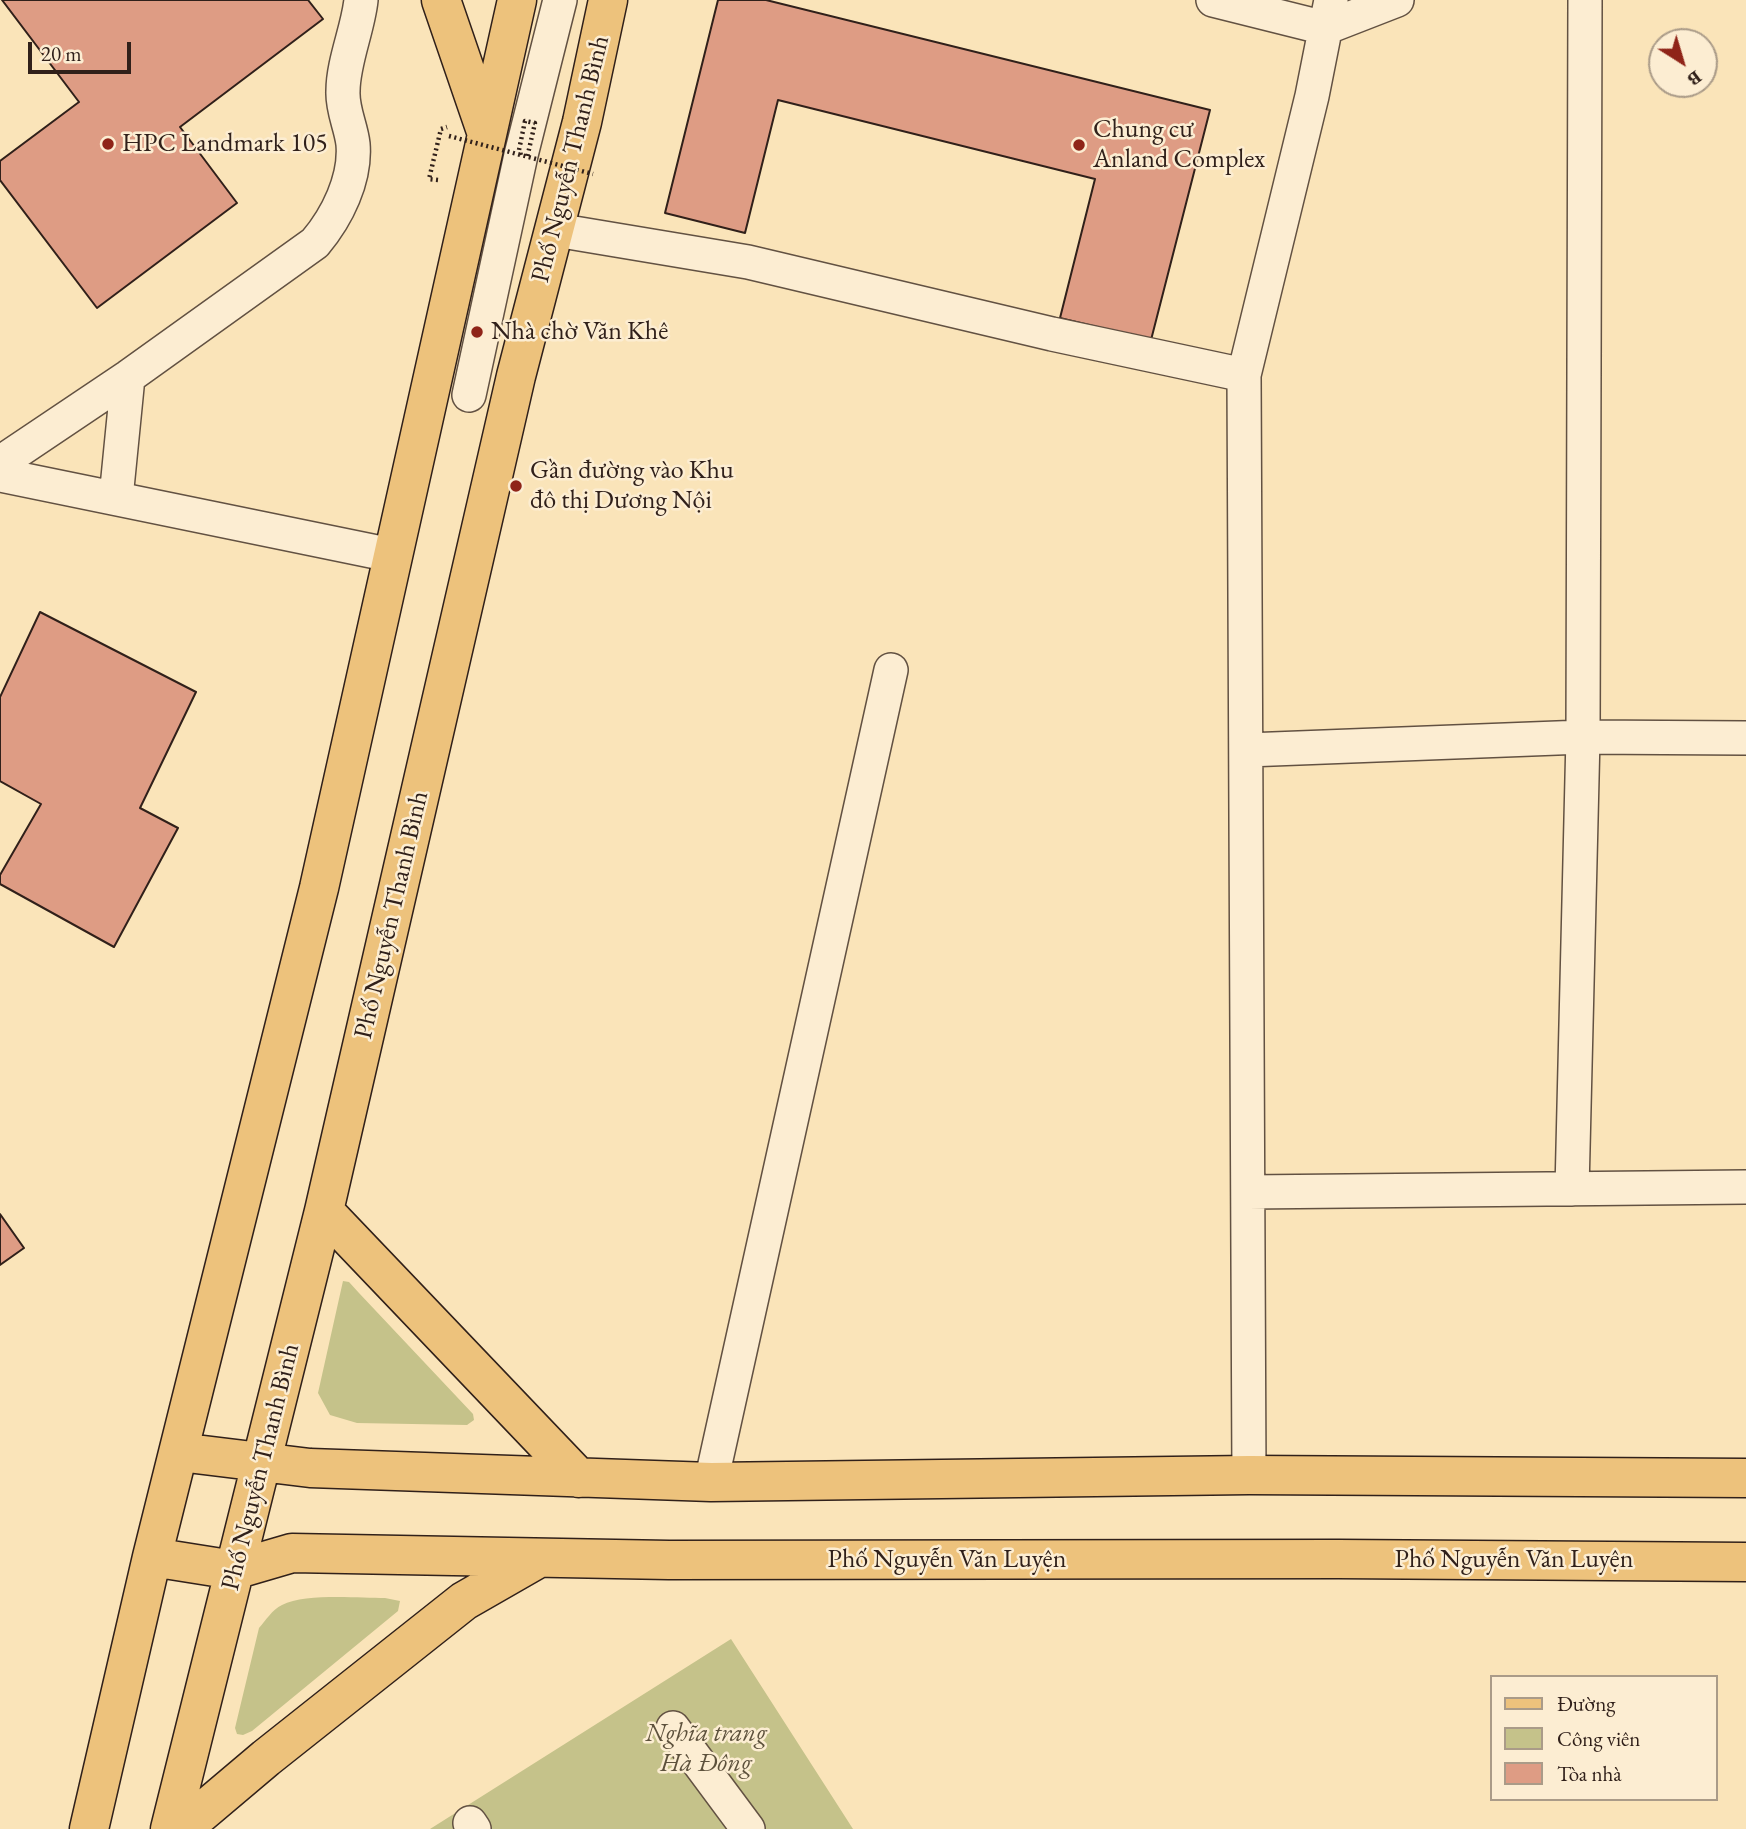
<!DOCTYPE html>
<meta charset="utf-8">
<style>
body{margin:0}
#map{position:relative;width:1746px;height:1829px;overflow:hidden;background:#fae4b9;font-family:"EB Garamond",serif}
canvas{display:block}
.legend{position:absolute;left:1490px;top:1675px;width:228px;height:126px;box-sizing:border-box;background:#fcedd2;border:2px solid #aa9b88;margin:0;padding:9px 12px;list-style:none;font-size:21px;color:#30201a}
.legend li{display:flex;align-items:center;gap:14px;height:35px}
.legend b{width:35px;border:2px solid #aa9b88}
.north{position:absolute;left:1648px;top:28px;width:70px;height:70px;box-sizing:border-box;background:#fcedd2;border:2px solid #aa9b88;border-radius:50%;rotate:143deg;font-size:19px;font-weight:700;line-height:28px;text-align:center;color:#30201a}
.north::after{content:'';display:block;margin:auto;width:24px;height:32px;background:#8f2418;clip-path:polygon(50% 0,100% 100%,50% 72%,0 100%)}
.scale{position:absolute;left:28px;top:42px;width:103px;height:32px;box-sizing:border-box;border:4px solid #30201a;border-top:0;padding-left:9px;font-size:21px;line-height:24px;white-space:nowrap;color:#30201a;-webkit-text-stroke:5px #fcedd2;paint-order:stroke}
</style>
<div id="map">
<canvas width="1746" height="1829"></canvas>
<ul class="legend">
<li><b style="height:9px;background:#edc27c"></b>Đường</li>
<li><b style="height:19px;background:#c5c28a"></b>Công viên</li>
<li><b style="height:19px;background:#de9c84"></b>Tòa nhà</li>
</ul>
<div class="north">B</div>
<div class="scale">20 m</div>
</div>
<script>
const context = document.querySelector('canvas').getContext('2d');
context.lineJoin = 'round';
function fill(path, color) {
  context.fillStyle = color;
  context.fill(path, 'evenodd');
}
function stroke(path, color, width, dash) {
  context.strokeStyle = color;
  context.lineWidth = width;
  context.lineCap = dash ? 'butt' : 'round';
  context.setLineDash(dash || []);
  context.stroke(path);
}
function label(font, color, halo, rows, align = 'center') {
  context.font = font + ' "EB Garamond",serif';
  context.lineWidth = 5;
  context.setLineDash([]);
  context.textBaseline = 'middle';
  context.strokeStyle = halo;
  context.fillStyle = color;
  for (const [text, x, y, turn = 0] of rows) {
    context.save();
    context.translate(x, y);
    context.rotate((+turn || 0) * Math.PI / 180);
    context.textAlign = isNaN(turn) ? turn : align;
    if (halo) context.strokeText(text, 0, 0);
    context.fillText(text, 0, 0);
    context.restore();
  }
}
fill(new Path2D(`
 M343,1281l6,1 10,11 114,121 1,6 -7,5 -110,-2 -27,-8 -12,-22z
 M385,1598l15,3 -2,10 -146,120 -9,4 -6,-1 -2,-6 24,-100c7,-8 13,-18 23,-23 23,-12 76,-7 103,-7z
 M731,1639l122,190h-423z`), '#c5c28a');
const building = new Path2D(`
 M2,0h306l15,19 -143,108 57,76 -140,105 -97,-128v-19l79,-59z
 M718,0h48l444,110 -59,230 -91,-22 35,-139 -317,-79 -33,133 -80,-20z
 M40,612l156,80 -56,116 38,20 -64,119 -114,-63v-9l41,-71 -41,-23v-84z
 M0,1214l24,34 -24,17z`);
fill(building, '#de9c84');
stroke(building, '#30201a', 2);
const minor = new Path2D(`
 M1213,0l112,28 72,-28
 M556,230l192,32 304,72 192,41
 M469,395l52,-240 39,-155
 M0,463l128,-86 187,-134c22,-26 41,-64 38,-99 -2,-18 -11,-34 -10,-53 0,-29 15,-62 18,-91
 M0,475l391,80
 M116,498l12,-121
 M1247,750l336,-13 163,1
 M1572,1189l11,-452 2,-737
 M1248,1192l498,-5
 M1249,1475l-5,-1100 68,-279 19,-96
 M711,1482l180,-812
 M673,1728l75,101
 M470,1823l4,6`);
const major = new Path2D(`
 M441,0l46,134
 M324,1211l255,267
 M179,1452l131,16 401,14 538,-7 497,3
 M152,1557l82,13 58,-17 377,7 669,-1 408,3
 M89,1829l63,-272 167,-669 198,-888
 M170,1829l154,-618 192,-835 66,-254 26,-122
 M182,1829l84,-71 198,-157 75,-43`);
stroke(minor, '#625142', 36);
stroke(major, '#30201a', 41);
stroke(new Path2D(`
 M438,180l-9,-1 12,-50 6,-2`), '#30201a', 4.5, [2, 3.5]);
stroke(minor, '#fcedd2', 33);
stroke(major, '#edc27c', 38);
stroke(new Path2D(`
 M449,136l144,38
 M521,155l-2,-5 6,-29 10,2 -8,35`), '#30201a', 4.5, [2, 3.5]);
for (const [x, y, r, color] of [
 [108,144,7,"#8f2418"],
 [1079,145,7,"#8f2418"],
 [477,332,7,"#8f2418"],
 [516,486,7,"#8f2418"]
]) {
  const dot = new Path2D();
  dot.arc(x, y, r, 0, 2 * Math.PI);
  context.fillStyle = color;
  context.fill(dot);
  stroke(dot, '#fcedd2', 2.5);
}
label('26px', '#30201a', '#fcedd2', [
 ["Chung cư",1093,130],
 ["Anland Complex",1093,160],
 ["HPC Landmark 105",122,144],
 ["Nhà chờ Văn Khê",491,332],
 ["Gần đường vào Khu",530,471],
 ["đô thị Dương Nội",530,501]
], 'left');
label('26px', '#30201a', '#fcedd2', [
 ["Phố Nguyễn Thanh Bình",571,159,-76],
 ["Phố Nguyễn Thanh Bình",392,915,-77],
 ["Phố Nguyễn Thanh Bình",261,1467,-76],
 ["Phố Nguyễn Văn Luyện",947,1560],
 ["Phố Nguyễn Văn Luyện",1514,1560]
]);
label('italic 26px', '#5d513c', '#fcedd2', [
 ["Nghĩa trang",706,1734],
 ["Hà Đông",706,1764]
]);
</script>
